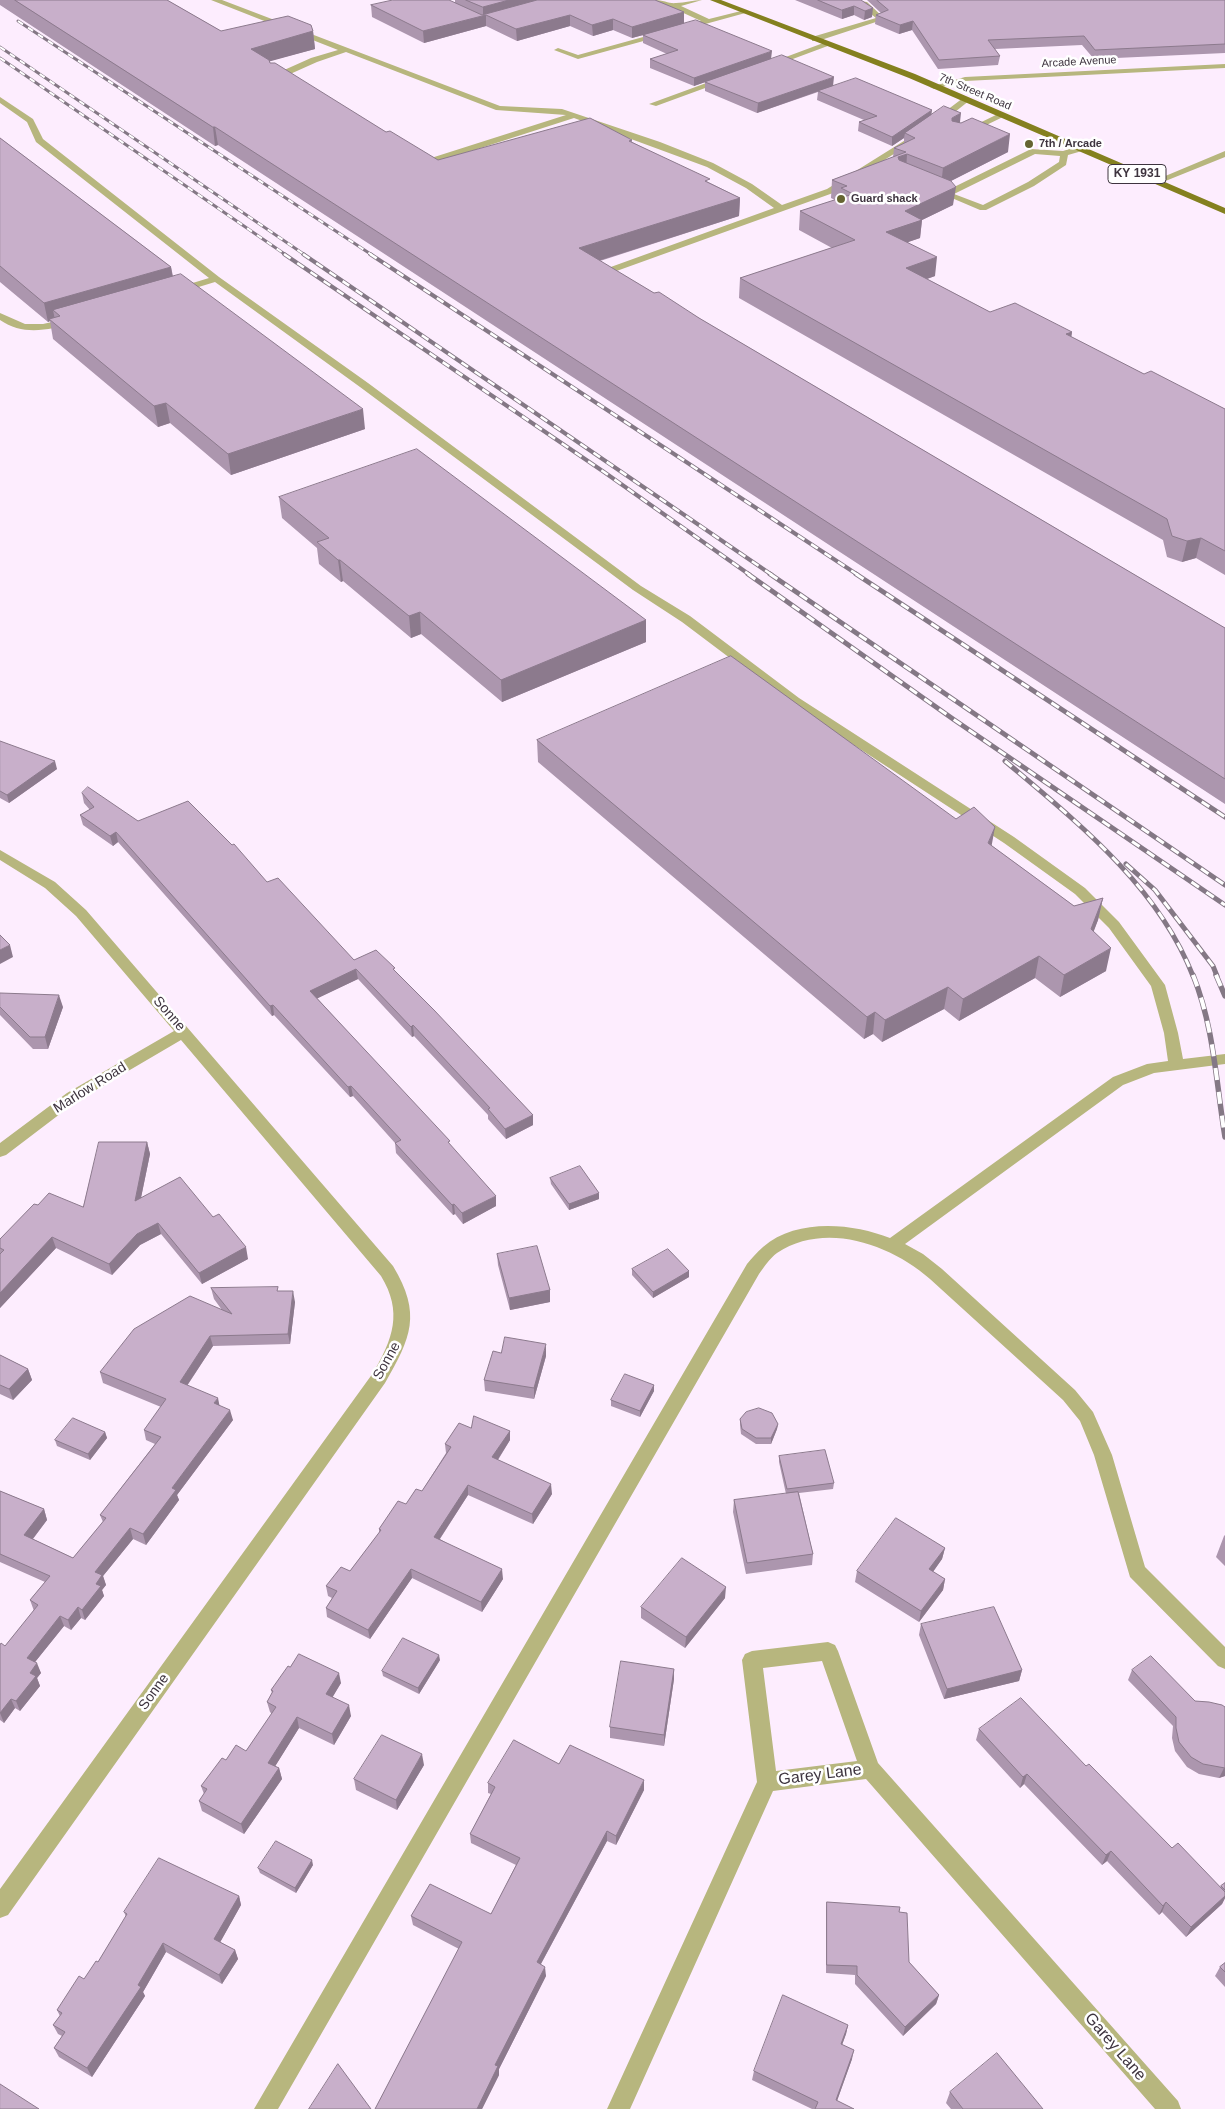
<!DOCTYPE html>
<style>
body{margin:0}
canvas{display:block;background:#fdedfe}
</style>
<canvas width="1225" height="2109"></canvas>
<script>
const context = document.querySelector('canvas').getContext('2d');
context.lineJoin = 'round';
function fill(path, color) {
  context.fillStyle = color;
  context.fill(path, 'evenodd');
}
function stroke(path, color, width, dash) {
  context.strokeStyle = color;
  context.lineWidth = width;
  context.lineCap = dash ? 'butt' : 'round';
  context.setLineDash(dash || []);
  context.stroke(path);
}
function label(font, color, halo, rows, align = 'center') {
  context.font = font + ' Arial,sans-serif';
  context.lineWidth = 5;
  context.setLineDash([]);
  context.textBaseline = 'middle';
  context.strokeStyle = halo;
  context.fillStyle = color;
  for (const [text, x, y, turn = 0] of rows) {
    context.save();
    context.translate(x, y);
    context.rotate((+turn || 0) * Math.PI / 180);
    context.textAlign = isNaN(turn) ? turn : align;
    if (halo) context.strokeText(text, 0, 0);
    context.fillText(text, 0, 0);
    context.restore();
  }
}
fill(new Path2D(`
 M211,0h11l278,106 62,3 98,33 53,21 39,21 30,21 45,-16 80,-50 7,2 -81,52 -222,80 -5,-3 2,-2 166,-60 -28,-20 -39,-21 -133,-49 -140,45h-6v-4l138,-44 -70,-5 -150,-58 -29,10 -38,17h-6v-4l38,-17 27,-8z
 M655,0c8,0 15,4 21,3 9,0 17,-3 26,-3l-21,6 28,13 36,-9 4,2 -171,47 -24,-9 4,-2 20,7 123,-34z
 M849,0l18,2 18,17 -67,22h-6v-4l64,-19 -15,-12z
 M826,42l7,2 -59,22 -7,-2z
 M720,78l7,2 -71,26 -7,-2z
 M0,97l33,22 10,20 176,138 149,106 273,203 49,30 109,82 215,139 71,51 34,34 46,63 13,48 5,26 42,-5v10l-71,9 -31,12 -218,159 18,10 19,15 133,121 18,22 19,43 33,112 80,80v22l-7,-3 -88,-89 -36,-122 -14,-34 -17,-21 -133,-121c-40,-35 -105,-58 -153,-26 -7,5 -13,14 -18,21l-481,835h-24l493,-845c5,-6 10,-12 16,-17 33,-29 89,-24 127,-9l223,-161 34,-13 21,-3 -4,-28 -13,-47 -42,-58 -34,-34 -71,-51 -213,-139 -109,-82 -49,-32 -273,-203 -145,-105 -36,11h-6v-4l36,-11 -173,-136 -9,-20 -27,-19z
 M963,98l7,2 -30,24h-6v-4z
 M1000,113l7,2 -37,18 -7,-2z
 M1079,146l3,1v4l-14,4 -2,10 -32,21 -48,24h-6l-47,-20 4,-3 9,4 85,-42 32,2zM1035,154l25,2 -1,6 -31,20 -45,23 -29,-11z
 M1225,151v6l-67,27 -7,-2z
 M0,313l25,11h18l27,-6 5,3 -2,2c-24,7 -50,13 -73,-3z`), '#b7b67e');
fill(new Path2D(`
 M1225,64v4l-260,13 -31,8 -4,-2 35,-10z
 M0,850l55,32 31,28 307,356c29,48 18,72 -8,117l-377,532 -8,3v-29l373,-516c20,-34 30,-61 8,-97l-200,-236 -104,61 -71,54 -6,2v-14l67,-50 107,-62 -98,-115 -31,-28 -45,-28z
 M828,1642l7,3 3,6 40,112 300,338 3,8h-26l-289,-330 -93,12 -143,318h-23l150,-327 -15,-122 3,-6 7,-3zM822,1661l35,100 -81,10 -13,-103z`), '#b7b67e');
fill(new Path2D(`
 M710,0h11l194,74 310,134v6l-316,-136z`), '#84801f');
const railFar3 = new Path2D(`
 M18,21l354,234
 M0,47l305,208
 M0,58l286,197`);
const railFar2 = new Path2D(`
 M284,254l320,218 146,103
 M303,254l469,321
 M370,254l488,321`);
const railFar1 = new Path2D(`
 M748,574l205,145 272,186
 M770,574l455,311
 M856,574l369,243
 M1005,761c72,61 153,125 188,215
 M1126,864l29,26 58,76 4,10`);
const rail = new Path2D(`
 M1193,975c21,52 23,107 32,162
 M1216,975l9,21`);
stroke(railFar3, '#847885', 3);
stroke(railFar2, '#847885', 4);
stroke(railFar1, '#847885', 5);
stroke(rail, '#847885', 5.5);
stroke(railFar3, '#fff', 2, [6]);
stroke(railFar2, '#fff', 2.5, [8]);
stroke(railFar1, '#fff', 3, [9]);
stroke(rail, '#fff', 4, [12]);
fill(new Path2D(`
 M0,0h167l54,31h92l2,18 -46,12 1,2 116,69 52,28 194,-20v2l78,41 30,15 -1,18 -139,45 54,32 45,25 526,310v176l-1007,-659 -3,1 -215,-141z
 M455,0h200l29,12v11l87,36 62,27 127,37 48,29 -57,29 2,24 -31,15 -2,18 -12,4 27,34 -8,3 63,33 82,20 -1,5 73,37 81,35v166l-29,-17 -14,4 -15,-5 -4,-17 -424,-242 1,-20 92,-30 -33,-18 1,-19 35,-11 -4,-2 1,-18 61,-23 1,-9 10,-5v-5l-12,8 -34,-15 1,-9 5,-2 -47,-20 1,-8 -61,21 -52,-22v-9l-11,4 -44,-18v-9l17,-5 -24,-11v-8l-11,3 -19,-8 -20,6 -23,-10 -53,15 -31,-15 -62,17 -52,-26 -1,-12 84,-2z
 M795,0h66l11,17 -8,3 -10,-5 -12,4z
 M863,0h362v53l-131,6 -12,-14 -87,4 5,7 -2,9 -60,4 -26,-39 -13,4 -24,-10 1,-9 5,-2 -14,-13z
 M0,138l171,129 2,9 192,153 -134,46 -61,-52 -12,4 -105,-88 -3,-18 -2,1 -48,-40z
 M279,497l367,123v22l-144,60 -81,-68 -10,4 -68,-57 -2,1 -22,-18 -2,-16 -35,-30z
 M537,740l455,106 82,60 29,-8 -5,22 -5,12 13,39 -46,26 -25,-19 -76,43 -15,-12 -62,33 -9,-8 -9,5 -326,-277z
 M0,741l57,28 -48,34 -9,-5z
 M82,793l56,28 129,61 87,78 42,12 137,143v10l-27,14 -18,-20v-4l-74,-79 -2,1 -54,-58 -41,19 133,147 46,61 -33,18 -8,-10 -2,1 -57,-62 -1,-10 -42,-47 -3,1 -76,-82 -2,1 -154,-174 -5,4 -30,-21 -3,-10 10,-5 -6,-7z
 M0,993l63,14 -15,42h-15l-33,-34z
 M147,1142l3,12 -9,44 72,19 35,42 -46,25 -41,-50 -21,11 -28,30 -56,-27 -56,60v-69l38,-34 45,2z
 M550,1178l49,21 -30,11 -18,-26z
 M497,1254l53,36v12l-40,8 -12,-45z
 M632,1269l57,2v6l-36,21 -21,-23z
 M211,1288l68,3 16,11 -5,42 -77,2 -26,40 32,20 14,14 -56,75 2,5 -33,45 -13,-6 -30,37 3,9 -4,5 2,6 -19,24 -4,-2 -10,12 -7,-4 -29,36 6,11 -4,5 3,8 -20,25 -5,-3 -11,15 -4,-3v-75l5,1 29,-35 -4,-11 15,-18 -45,-20v-71l44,18 3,11 -14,19 40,19 30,-36 -3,-7 55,-71 -9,-4 -2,-10 17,-23 -58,-24 -3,-11 122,-62 -8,-11z
 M501,1353l45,3 -12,43 -49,-8 -1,-11z
 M0,1355l28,14 4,11 -19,20 -13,-6z
 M654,1385v6l-14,26 -29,-11v-6z
 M740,1419l38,5 -1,5 -6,15h-15l-15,-10 -1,-9z
 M471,1428l39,3v9l-12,20 54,34 -19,30 -65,-29 -28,44 63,40 -21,33 -70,-34 -42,61 -43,-22 -1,-9 6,-10 -4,-2 -2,-10 24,-15 29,-38v-4l27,-25 16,-13 24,-38 -1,-9z
 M105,1432l2,6 -17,22 -33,-14 -2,-6z
 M779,1456l55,27 -1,6 -34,4 14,61 -1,11 -66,9 -13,-62 1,-12 52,-6 -7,-32z
 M1225,1535v31l-9,-9 8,-21z
 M945,1548l-3,11 -9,13 12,7 -2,11 -24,32 -64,-40 2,-11z
 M725,1598l-40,50 -44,-30v-11z
 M921,1624l101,46 -3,11 -75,18 -25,-64z
 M440,1660l-21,34 -36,-18 -1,-5z
 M290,1667l51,16 -9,14 19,19 -17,29 -35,-17 -24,38 4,2 3,11 -38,55 -42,-23 -3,-10 5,-7 -3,-8 25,-26 20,-9 26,-37 -2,-2 -3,-10 5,-9 -1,-3z
 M674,1669v10l-10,67 -54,-8v-11z
 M1132,1670l63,31 27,4 3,71 -6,2 -20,-4 -12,-7 -12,-16 -3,-13 1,-12 -45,-46z
 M979,1729l107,37 86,82 48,39 5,-4v15l-3,6 -36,33 -24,-25 -3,3 -52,-54 -5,4 -78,-81 -4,4 -44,-48z
 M559,1764l85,26 -28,55 -9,-4 -66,123 5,12 -47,93v6l-17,34h-107l84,-160 -46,-24 -2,-9 80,-2 25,-49 -45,-22 -1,-9 21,-40 -3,-1v-10z
 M424,1765l-27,45 -41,-20 -2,-11z
 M313,1865l-17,28 -36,-20 -2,-5z
 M239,1896l2,9 -21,37 15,8 3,9 -16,25 -56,-32 -23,40 2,4 -53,81 -33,-20 -5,-9 8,-12 -4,-2 -5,-9 7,-9 -3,-6 27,-31 14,-17 28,-45 -2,-5z
 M827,1902l72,10 10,50 30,33 -3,9 -33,32 -48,-52v-9l-29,-2v-62z
 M1225,1963v24l-10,-11 5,-9z
 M848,2025l-2,9 -4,11 10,14 -15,42 17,8h-42l-60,-29 2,-9z
 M950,2092l93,17h-92l-5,-6z`), '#ac96ae');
fill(new Path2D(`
 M509,0h43l-66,15v11l-62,17 -1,-12 60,-15v-9z
 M854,6v9l-12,4v-9z
 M873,8l-1,9 -8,3 1,-9z
 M684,12v12l-52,14v-11z
 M570,15v11l-53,15 -1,-12z
 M613,19v11l-20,6 -1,-11z
 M913,21l-1,9 -13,4 1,-9z
 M313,31l2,18 -62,17 -2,-17z
 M772,51l-1,8 -77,27v-8z
 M834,77l-1,9 -76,27 1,-10z
 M932,110l-1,9 -26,14 -1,5 -12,8v-9z
 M961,113l-2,18 -9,4 2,-17z
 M213,127h2l3,18 -3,1z
 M1010,134l-2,18 -67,34 2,-18z
 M907,154l-1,18 -8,-15z
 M956,187l-3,18 -31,15 -2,18 -35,12 1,-18 19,-21z
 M740,198l-1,18 -160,51v-19z
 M937,257l-2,19 -31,11 2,-19z
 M171,267l3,19 -114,30 -7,-6 2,10 -6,-1 1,2 -2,1 -4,-19z
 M1072,332l-3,20 -3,-18z
 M166,403l4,20 -12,4 -4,-21z
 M363,409l2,20 -134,46 -3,-21z
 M1201,538l-5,20 -14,4 5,-21z
 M338,560h2l3,21 -2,1z
 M420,612l1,22 -10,4 -2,-22z
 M646,620v22l-144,60 -1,-22z
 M55,761l2,8 -48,34 -2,-8z
 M995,827l-4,22 -3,-6z
 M116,832l2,10 -5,4 -3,-10z
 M1103,898l-5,22 -12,32 5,-23z
 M10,945l3,12 -13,7v-14z
 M1111,948l-5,23 -46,26 4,-22z
 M1039,956l-4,22 -76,43 4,-22z
 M356,969l2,10 -46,22 -2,-10z
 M948,987l-4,22 -62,33 3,-22z
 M59,995l4,12 -15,42 -3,-12z
 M273,1005l1,10 -2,1 -2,-10z
 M875,1012l-2,22 -9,5 3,-22z
 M413,1025l1,11 -2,1 -1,-10z
 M351,1086l2,10 -3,1 -2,-10z
 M533,1115v10l-27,14 -1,-10z
 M147,1142l3,12 -12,58 -3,-11z
 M599,1193v6l-30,11v-6z
 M496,1196v10l-33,18 -1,-11z
 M454,1204l1,10 -2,1 -1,-10z
 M158,1223l3,11 -21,11 -28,30 -3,-11 28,-30z
 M52,1237l4,11 -56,60v-15z
 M246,1247l2,12 -46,25 -3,-11z
 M689,1271v6l-36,21v-6z
 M550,1290v12l-40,8 -1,-12z
 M293,1291l2,11 -5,42 -2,-10z
 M210,1336l3,10 -31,47 -2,-11z
 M546,1344v12l-12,43v-11z
 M28,1369l4,11 -19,20 -4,-11z
 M654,1385v6l-14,26v-6z
 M218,1398l2,10 -6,-5z
 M230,1410l3,10 -56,75 2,5 -33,45 -3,-11 29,-46z
 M778,1424l-1,5 -6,15v-6z
 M510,1431v9l-17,27 -1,-10z
 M105,1432l2,6 -17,22 -2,-6z
 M551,1484l1,10 -19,30 -1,-10z
 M468,1485v10l-33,51 -1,-9z
 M44,1509l3,11 -19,25 -4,-10z
 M130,1528l3,11 -30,37 3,9 -4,5 2,6 -19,24 -3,-10 14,-26 -1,-12z
 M945,1548l-3,11 -15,21 2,-11z
 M411,1569l1,9 -42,61 -2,-9z
 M502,1569l1,10 -21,33 -1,-10z
 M945,1579l-2,11 -24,32 2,-11z
 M726,1587l-1,11 -40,50 1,-11z
 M78,1607l3,11 -10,12 -3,-10z
 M60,1616l4,10 -33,41 -4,-9z
 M439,1655l1,5 -21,34 -1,-6z
 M37,1663l4,10 -4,5 3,8 -20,25 -4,-10 14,-28z
 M674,1669v10l-10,67v-11z
 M1022,1670l-3,11 -75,18 3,-10z
 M339,1673l2,10 -13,22 -2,-11z
 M11,1699l4,9 -11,15 -4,-10z
 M349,1705l2,11 -17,29 -2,-11z
 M297,1717l2,11 -28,45 -3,-10z
 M422,1754l2,11 -27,45 -1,-10z
 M279,1768l3,11 -38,55 -3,-10z
 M1224,1768h1v8l-6,2z
 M1027,1774l-3,10 -4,4 3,-11z
 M644,1780v10l-28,55v-9z
 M607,1831v10l-70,130v-9z
 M1111,1851l-4,10 -5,4 4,-10z
 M312,1860l1,5 -17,28 -1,-5z
 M239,1896l2,9 -24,43 -3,-9z
 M1225,1896v2l-3,6 -36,33 5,-10z
 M1166,1902l-4,10 -3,3 4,-9z
 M163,1943l3,9 -23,40 2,4 -53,81 -5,-9 51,-83z
 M235,1950l3,9 -16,25 -3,-9z
 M545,1967l1,9 -47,93v6l-17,34h-5l18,-44z
 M939,1995l-3,9 -33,32 2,-9z
 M848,2025l-2,9 -7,19 2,-9z
 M854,2050l-2,9 -18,50 2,-9z`), '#8c7a8d');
const building = new Path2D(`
 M15,0h152l54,31 67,-15 23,9 2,6 -62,18 18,11 1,3h5l111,69 4,-1 48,29 152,-42 42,22 -3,1 81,38 -5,2 35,17 -161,50 75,45 5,-1 40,26 526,310v151l-1010,-652h-2z
 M393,0h56l33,15 55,-15h118l29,12 -52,15 -19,-8 -21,6 -22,-10 -54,14 -30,-14 -63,16 -52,-26z
 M466,0h43l-26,7z
 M818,0h43l12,8 -8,3 -11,-5 -12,4z
 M877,0h348v44l-130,6 -11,-14 -96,4 12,16 -61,4 -26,-39 -13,4 -24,-10 12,-5z
 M696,20l76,31 -78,27 -44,-19 28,-9 -35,-15z
 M782,55l52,22 -76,26 -53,-21z
 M856,78l76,32 -40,27 -33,-15 18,-6 -59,-25z
 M944,106l17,7 -9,5v3l9,2 11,-5 38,16 -67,34 -36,-14 -9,3 1,3 52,21 5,6 -51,24 17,9 -36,12 51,25 -31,11 84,44 25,-9 57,29 -6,2 78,40 7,-3 74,38v142l-24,-13 -14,3 -15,-5 -5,-17 -427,-241 115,-38 -55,-29 53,-17 -12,-6 6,-2 -15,-6 74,-28 -12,-4 21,-10 -10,-5z
 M0,138l171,129 -127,36 -44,-37z
 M181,274l182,135 -135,45 -62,-51 -12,3 -105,-87 11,-3 -7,-6z
 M417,449l229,171 -145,60 -81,-68 -11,4 -69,-56h-2l-21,-18 12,-4 -50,-41z
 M731,656l225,163 18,-12 21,20 -7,16 86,63 29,-8 -12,31 20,19 -47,27 -25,-19 -76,43 -15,-12 -63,33 -10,-8 -8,5 -330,-277z
 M0,741l55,20 -48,34 -7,-4z
 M88,787l50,34 50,-20 44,44 2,-1 33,38 11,-4 76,82 22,-10 19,18 -2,1 41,41 99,105 -28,14 -17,-20 2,-1 -77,-83 -2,2 -55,-58 -46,22 140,150 -2,1 48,54 -34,17 -8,-9 -2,1 -57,-62 6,-3 -50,-54 -3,1 -75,-82 -3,1 -154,-174 -6,4 -30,-21 14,-8 -12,-14z
 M0,935l10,10 -10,5z
 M0,993l59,2 -14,42h-15l-30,-30z
 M99,1142h48l-12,59 45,-24 33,40 6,-3 27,33 -47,26 -41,-50 -21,11 -28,30 -57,-27 -52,56v-39l4,-4 -4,-2v-9l34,-35 4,1 11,-12 34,14z
 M580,1166l19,27 -30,11 -19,-26z
 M537,1246l13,44 -41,8 -12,-44z
 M668,1249l21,22 -36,21 -21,-23z
 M278,1287l-1,4h16l-5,43 -78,2 -30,46 38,16 -4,5 16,7 -58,78 4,2 -33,44 -13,-6 -35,44 7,3 -6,9 5,2 -19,24 -4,-3 -10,13 -8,-4 -33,42 10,5 -7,10 6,3 -20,25 -5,-2 -11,14v-68l1,-2 4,3 33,-41 -8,-5 20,-24 -50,-22v-63l44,18 -20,26 49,23 33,-40 -6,-3 61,-78 -17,-7 22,-31 -66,-27 34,-43 56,-33 42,18 -21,-26z
 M505,1337l41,7 -12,44 -50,-8 9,-29 8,2z
 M0,1355l28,14 -19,20 -9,-4z
 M625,1374l29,11 -14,26 -29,-11z
 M759,1408l13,5 6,11 -7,14h-15l-14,-9 -2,-10 6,-7z
 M474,1416l36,15 -18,26 59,27 -19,30 -64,-29 -34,52 68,32 -21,33 -70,-33 -43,61 -42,-22 11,-17 -11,-5 15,-19 9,4 31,-41 -2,-1 19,-28 8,3 10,-15 6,2 29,-44 -6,-3 14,-21 12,5z
 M73,1418l32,14 -17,22 -33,-14z
 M825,1450l9,33 -47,6 -8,-33z
 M798,1492l15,62 -66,9 -13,-63z
 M896,1518l49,30 -16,21 16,10 -24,32 -64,-40z
 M682,1558l44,29 -40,50 -45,-30z
 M994,1607l28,63 -75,19 -26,-65z
 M403,1638l36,17 -21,33 -36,-17z
 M299,1654l40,19 -13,21 23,11 -17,29 -35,-17 -29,46 11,5 -38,56 -42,-23 8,-12 -6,-3 21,-28 4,2 10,-15 10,6 30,-44 -9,-5 6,-11 -2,-1 17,-24 2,1z
 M1151,1656l44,45 14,1 13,3 3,2v61l-22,-4 -12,-7 -12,-15 -3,-14v-11l-44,-47z
 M621,1661l53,8 -10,66 -54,-8z
 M1021,1698l65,68 3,-2 83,84 6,-5 47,49v4l-34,31 -25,-25 -3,4 -52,-55 -5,4 -79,-81 -4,3 -44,-48z
 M382,1735l40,19 -26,46 -42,-21z
 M514,1740l45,24 11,-19 74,35 -28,56 -9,-5 -70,131 8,5 -50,98 3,1 -21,43h-102l87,-167 -51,-26 19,-32 61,30 29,-56 -50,-24 25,-47 -7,-4z
 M276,1841l36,19 -17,28 -37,-20z
 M159,1858l80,38 -25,43 21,11 -16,25 -56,-32 -25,42 3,2 -54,81 -33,-20 11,-16 -12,-7 9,-12 -5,-3 22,-34 5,3 12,-18 2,1 29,-48 -3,-2z
 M1225,1883v7l-4,-4z
 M827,1902l73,5 -1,5 8,1 2,49 30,33 -34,32 -48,-52v-9l-30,-1z
 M1225,1963v9l-5,-5z
 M783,1995l65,30 -7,19 13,6 -18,50 18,9h-39l3,-7 -64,-31z
 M997,2053l46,56h-80l-13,-17z
 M338,2064l33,45h-62z
 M0,2084l39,25h-39z`);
fill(building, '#c8afca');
stroke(building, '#8c7a8d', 1);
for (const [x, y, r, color] of [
 [1029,144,5,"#666532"],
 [841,199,5,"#666532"]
]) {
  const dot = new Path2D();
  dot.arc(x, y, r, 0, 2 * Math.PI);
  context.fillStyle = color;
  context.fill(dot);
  stroke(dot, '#fff', 2);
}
label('11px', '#3e343f', '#fff', [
 ["Arcade Avenue",1079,62,-3],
 ["7th Street Road",975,92,23]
]);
label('bold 11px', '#3e343f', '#fff', [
 ["7th / Arcade",1039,144],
 ["Guard shack",851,199]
], 'left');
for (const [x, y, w] of [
 [1137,174,58]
]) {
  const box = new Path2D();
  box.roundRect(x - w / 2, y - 9.5, w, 19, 4);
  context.fillStyle = '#fff';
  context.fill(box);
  stroke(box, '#3e343f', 1);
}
label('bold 12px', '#3e343f', null, [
 ["KY 1931",1137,174]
]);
label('14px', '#3e343f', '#fff', [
 ["Sonne",169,1014,49],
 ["Marlow Road",90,1088,-32],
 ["Sonne",387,1361,-61],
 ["Sonne",154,1692,-54]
]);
label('16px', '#3e343f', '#fff', [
 ["Garey Lane",820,1775,-7],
 ["Garey Lane",1115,2047,49]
]);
</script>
